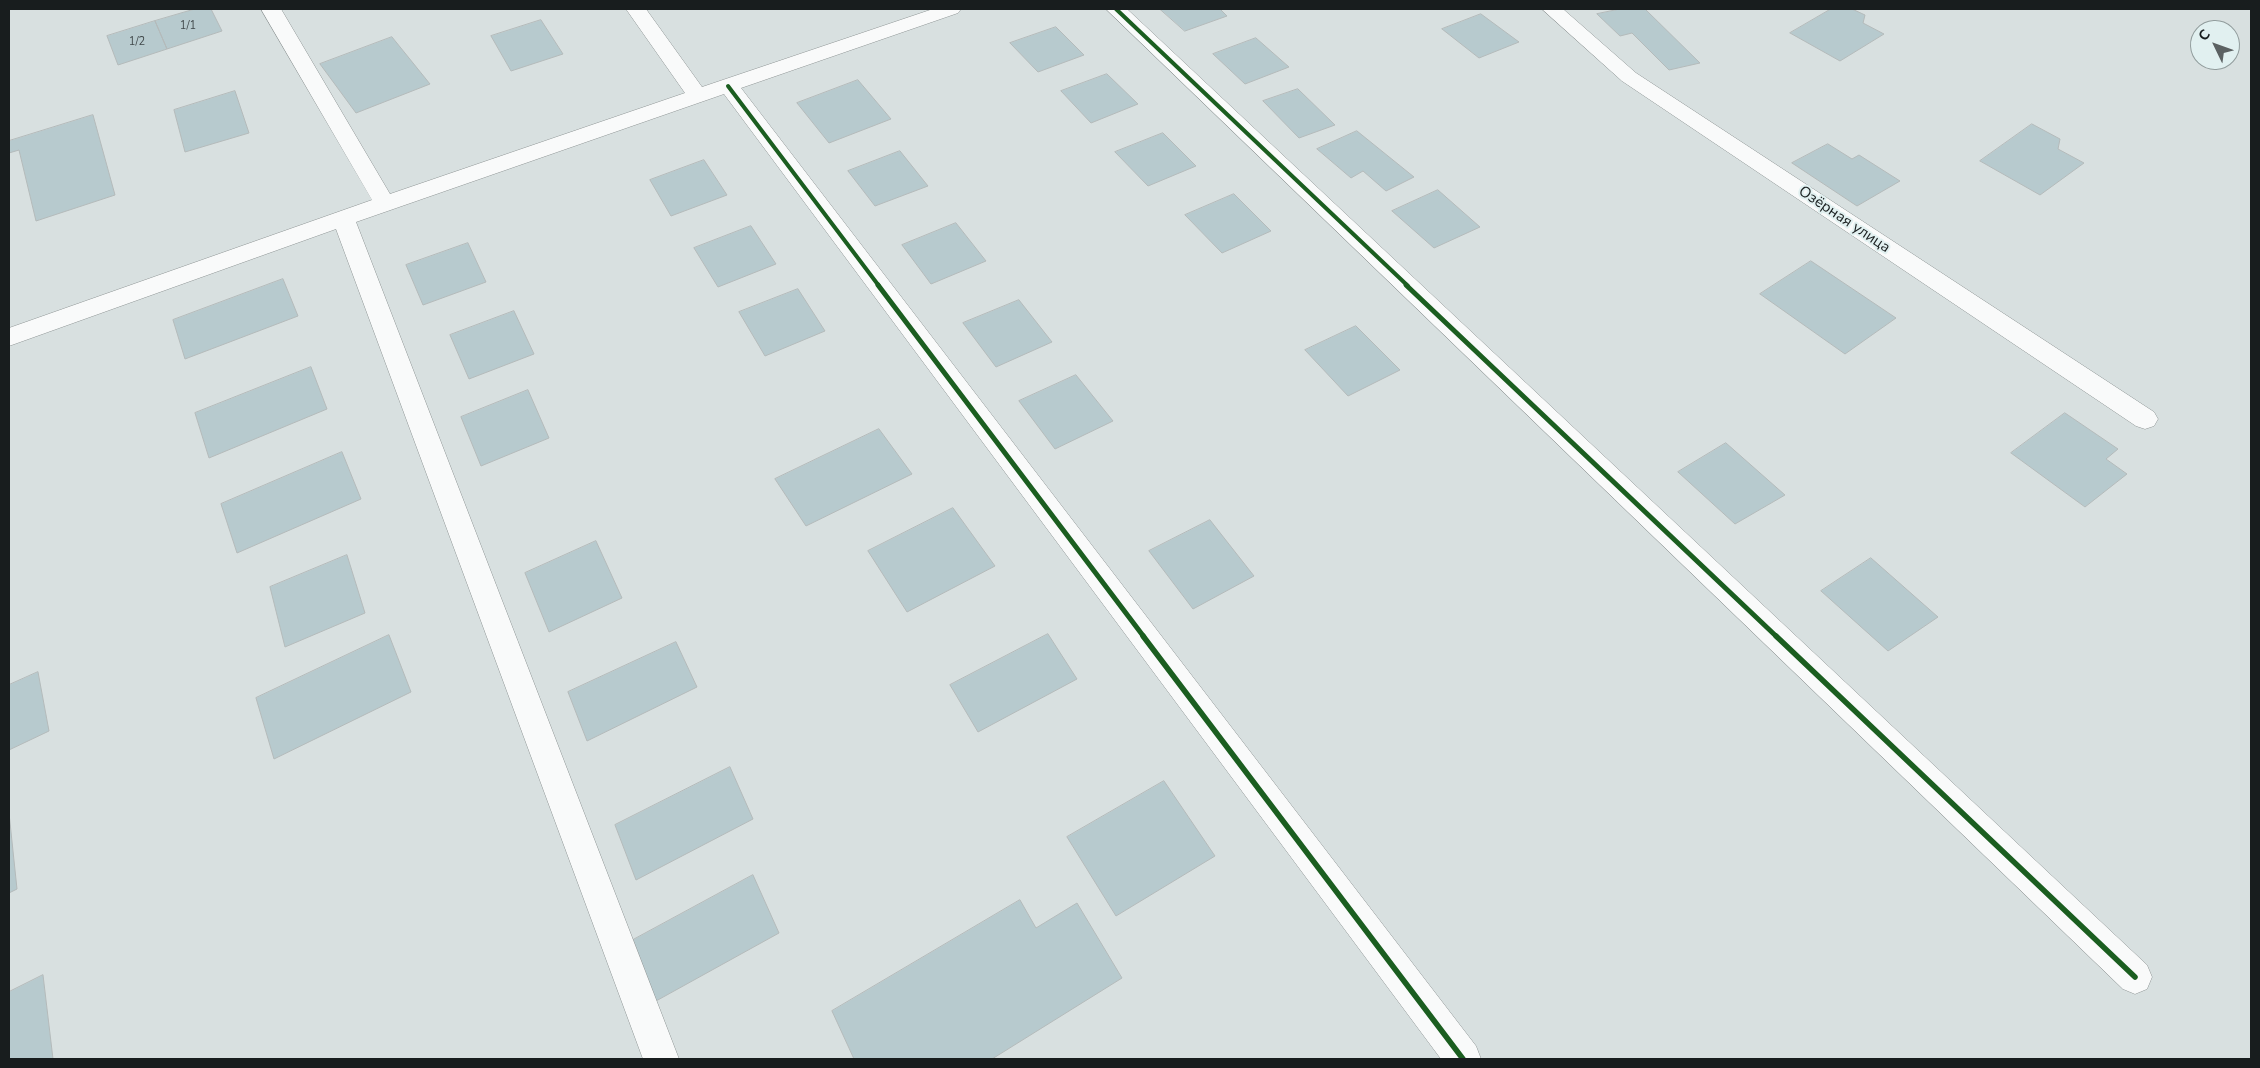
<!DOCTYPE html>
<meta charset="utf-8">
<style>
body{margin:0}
#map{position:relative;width:2260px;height:1068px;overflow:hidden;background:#d8e0e0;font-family:"Nunito Sans",sans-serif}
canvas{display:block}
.frame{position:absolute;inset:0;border:10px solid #181d1e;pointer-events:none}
.north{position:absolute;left:2190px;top:20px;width:50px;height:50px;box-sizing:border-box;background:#e1f0f0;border:1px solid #919c9c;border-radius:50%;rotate:312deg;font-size:14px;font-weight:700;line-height:20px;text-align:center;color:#181d1e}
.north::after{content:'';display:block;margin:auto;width:18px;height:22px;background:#5b6162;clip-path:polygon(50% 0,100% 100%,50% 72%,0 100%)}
</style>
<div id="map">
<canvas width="2260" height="1068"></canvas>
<div class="frame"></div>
<div class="north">С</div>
</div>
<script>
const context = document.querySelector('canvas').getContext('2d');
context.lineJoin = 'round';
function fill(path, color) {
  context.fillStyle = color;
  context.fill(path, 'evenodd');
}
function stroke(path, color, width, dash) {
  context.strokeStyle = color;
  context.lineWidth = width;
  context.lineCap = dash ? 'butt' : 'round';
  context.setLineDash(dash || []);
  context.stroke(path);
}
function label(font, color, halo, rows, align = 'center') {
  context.font = font + ' "Nunito Sans",sans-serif';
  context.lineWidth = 4;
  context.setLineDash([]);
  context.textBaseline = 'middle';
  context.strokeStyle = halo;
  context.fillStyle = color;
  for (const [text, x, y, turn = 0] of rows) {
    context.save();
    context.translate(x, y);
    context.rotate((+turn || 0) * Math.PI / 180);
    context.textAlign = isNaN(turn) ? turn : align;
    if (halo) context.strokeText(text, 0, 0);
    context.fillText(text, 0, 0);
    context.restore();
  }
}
const building = new Path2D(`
 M195,9h16l11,22 -55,18 -12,-28z
 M1160,9h60l7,7 -42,15z
 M1620,9h25l55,54 -31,7 -37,-37 -12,3 -23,-22z
 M1831,9h21l13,6 -2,8 21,11 -44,27 -50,-28z
 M1481,14l38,28 -40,16 -37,-29z
 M541,20l22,34 -52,17 -20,-35z
 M155,21l12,28 -49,16 -11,-29z
 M1056,27l28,28 -46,17 -28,-29z
 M392,37l38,47 -74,29 -36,-49z
 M1256,38l33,29 -44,17 -32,-30z
 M1107,74l31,30 -47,19 -30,-32z
 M858,80l33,39 -62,24 -32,-40z
 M1298,89l37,36 -36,13 -36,-37z
 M235,91l14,42 -64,19 -11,-42z
 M93,115l22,80 -79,26 -17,-71 -10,3v-12z
 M2032,124l28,15 -2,10 26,14 -44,32 -60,-34z
 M1357,131l57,46 -28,14 -23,-20 -12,7 -34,-29z
 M1163,133l33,33 -48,20 -33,-34z
 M1828,144l24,15 7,-4 41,26 -43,25 -65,-43z
 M900,151l28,35 -53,20 -27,-35z
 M704,160l23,35 -56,21 -21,-36z
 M1438,190l42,37 -46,21 -42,-37z
 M1234,194l37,37 -49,22 -37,-38z
 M956,223l30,38 -55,23 -29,-39z
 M751,226l25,38 -58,23 -24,-39z
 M468,243l18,39 -63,23 -17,-40z
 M1811,261l85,57 -51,36 -85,-60z
 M283,279l15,37 -113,43 -12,-39z
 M798,289l27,42 -60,25 -26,-44z
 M1019,300l33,42 -56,25 -33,-44z
 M514,311l20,43 -65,25 -19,-44z
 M1356,326l44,44 -52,26 -43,-46z
 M311,367l16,42 -118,49 -14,-45z
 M1076,375l37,46 -58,28 -36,-48z
 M528,390l21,48 -68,28 -20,-49z
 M2065,413l53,36 -12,10 21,15 -42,33 -74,-54z
 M879,429l33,45 -106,52 -31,-47z
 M1726,443l59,52 -50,29 -57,-52z
 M342,452l19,47 -124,54 -16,-49z
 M953,508l42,58 -88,46 -39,-61z
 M1210,520l44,56 -61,33 -44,-58z
 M596,541l26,57 -73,34 -24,-59z
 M347,555l18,58 -80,34 -15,-60z
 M1871,558l67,59 -50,34 -67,-60z
 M1048,634l29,45 -99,53 -28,-47z
 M389,635l22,57 -137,67 -18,-61z
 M676,642l21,45 -110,54 -19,-49z
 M38,672l11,59 -40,19v-65z
 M730,767l23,52 -117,61 -21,-55z
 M1164,781l51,75 -99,60 -49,-79z
 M9,813l8,76 -8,4z
 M753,875l26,58 -123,68 -23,-61z
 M1020,900l16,28 41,-25 45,75 -130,81h-138l-22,-48z
 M43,975l10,84h-44v-67z`);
fill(building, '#b7cace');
stroke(building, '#b4baba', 1);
const minor = new Path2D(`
 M261,9h20l109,185 295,-101 -59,-84h20l56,78 231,-78h28l-3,4 -217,75 735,958 5,13h-40l-717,-965 -368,128 323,837h-36l-307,-830 -327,117v-18l363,-128z
 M1106,9h21l1020,956 5,12 -5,12 -12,5 -12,-5z
 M1542,9h21l73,64 518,339 4,7 -4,7 -9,3 -9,-3 -514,-345z`);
stroke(minor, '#8f9595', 1);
fill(minor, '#f9fafa');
stroke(new Path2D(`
 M1116,9l292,277
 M728,86l151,200`), '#1b5e20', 4);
stroke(new Path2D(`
 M878,285l266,352
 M1406,285l371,352`), '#1b5e20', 5);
stroke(new Path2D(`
 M1143,636l320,423
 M1776,636l359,341`), '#1b5e20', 5.5);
label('11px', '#40484a', null, [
 ["1/1",188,26],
 ["1/2",137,42]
]);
label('15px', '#181d1e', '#e1f0f0', [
 ["Озёрная улица",1844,220,34]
]);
</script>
